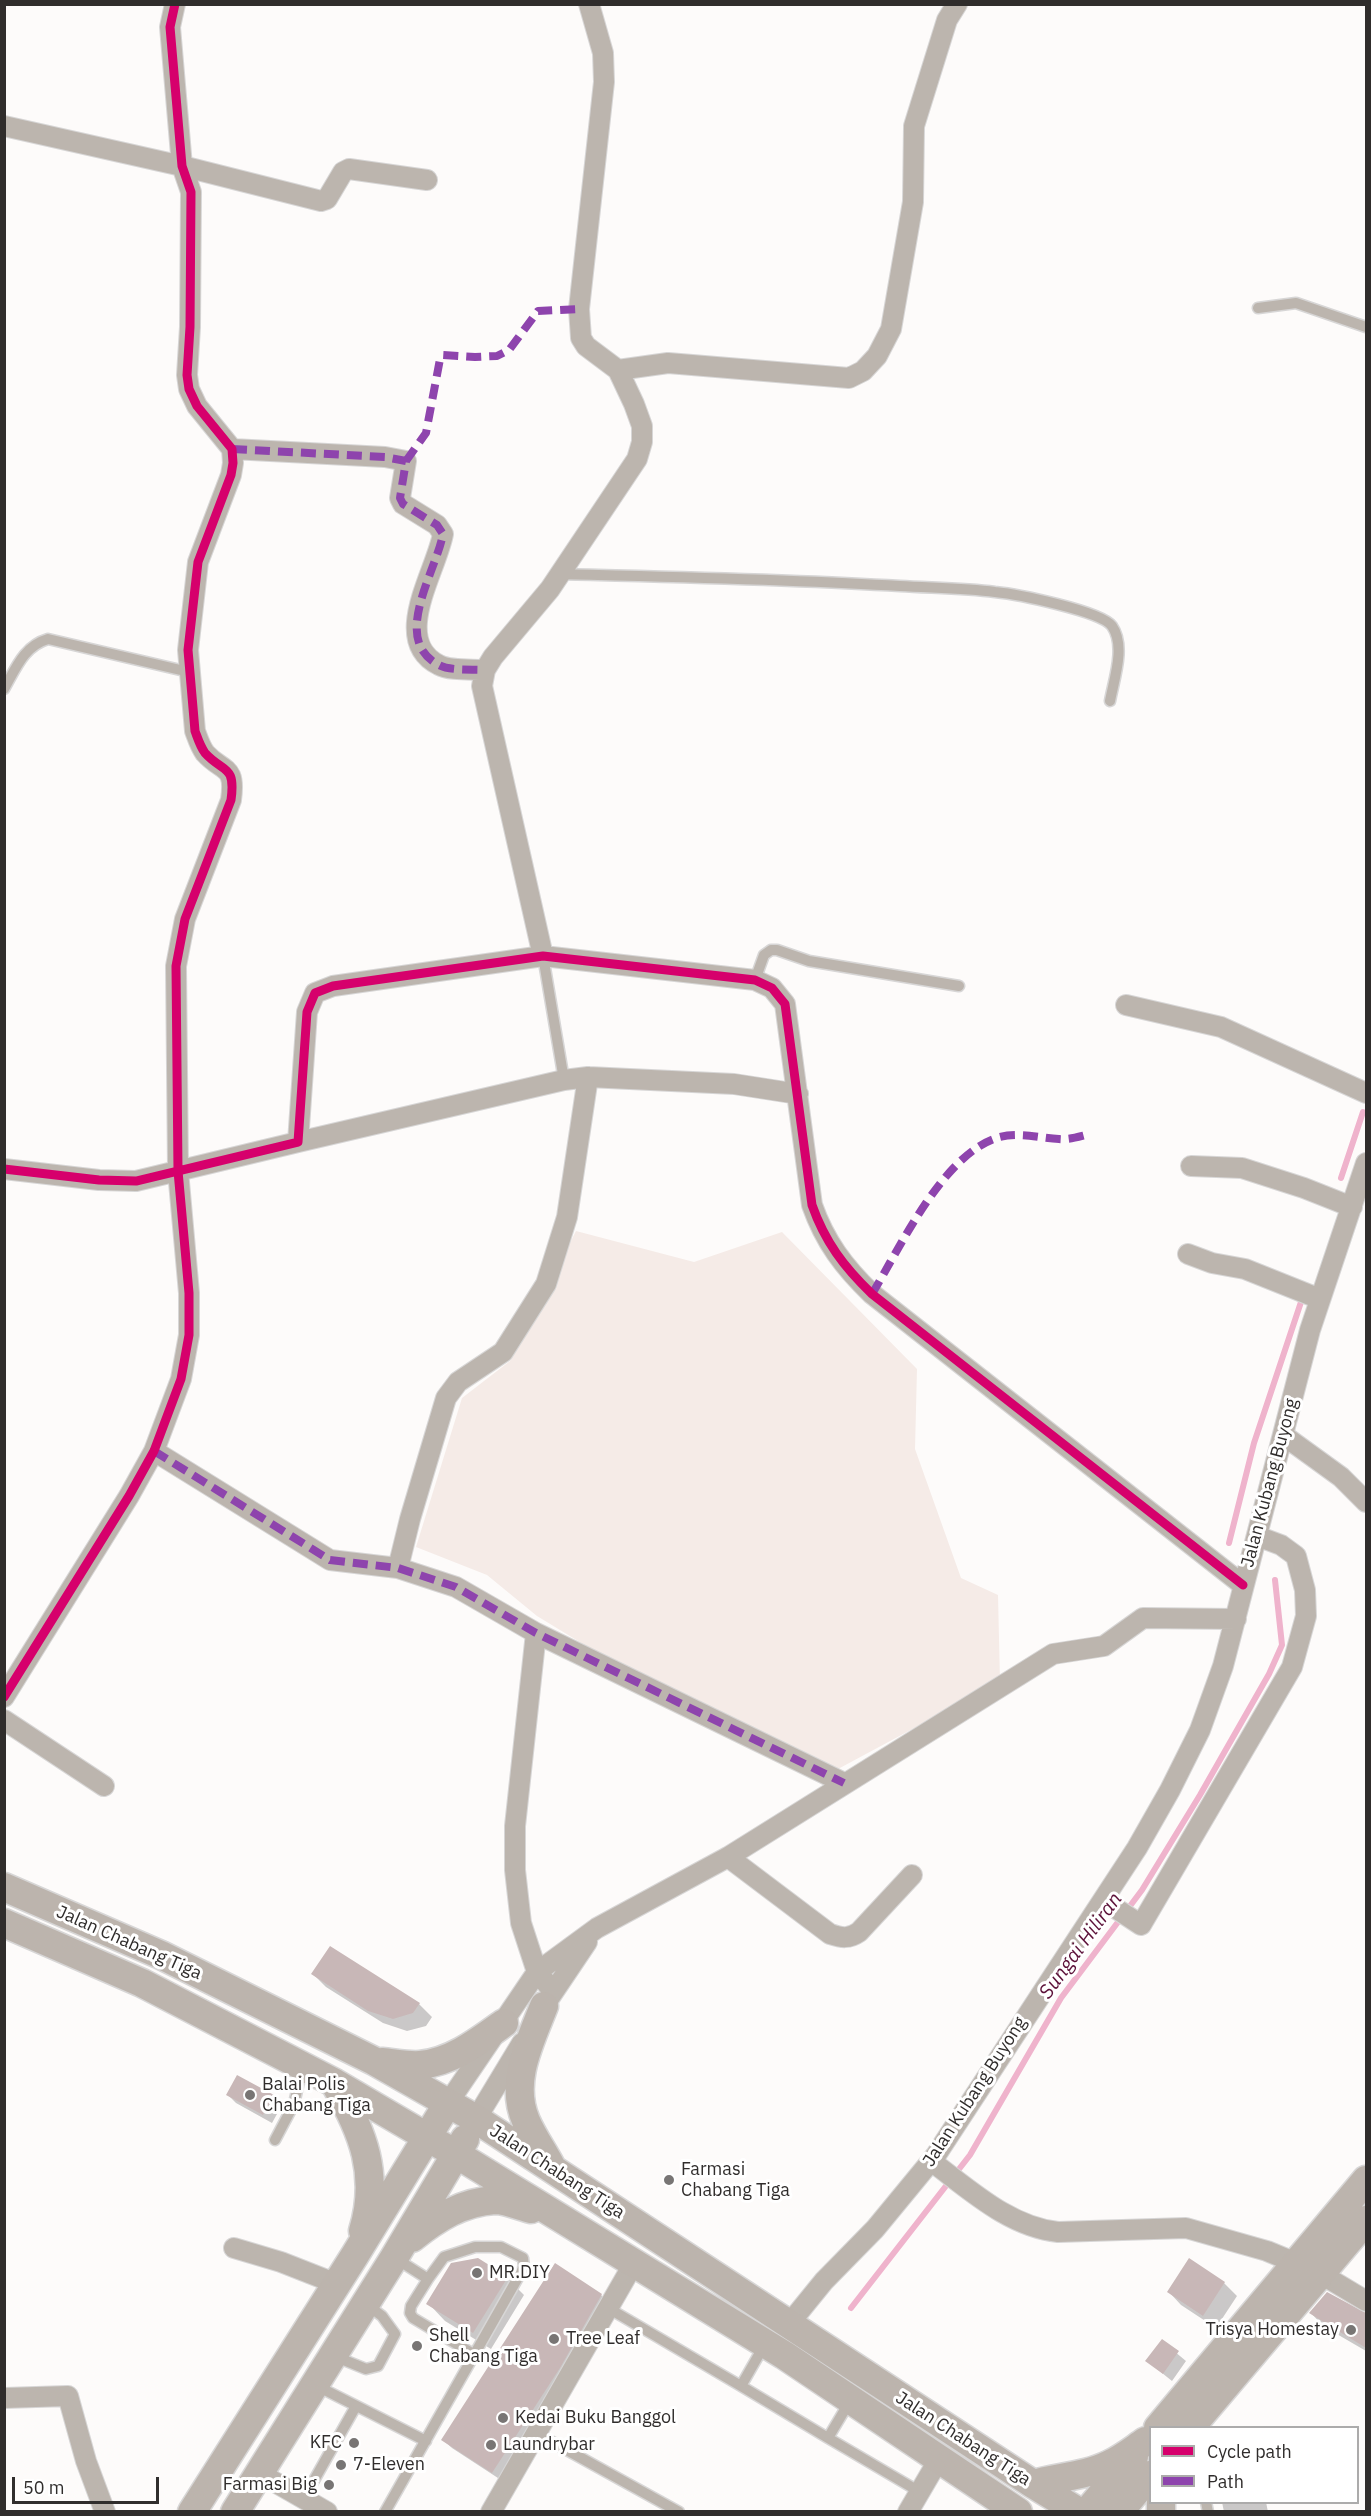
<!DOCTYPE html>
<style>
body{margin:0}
#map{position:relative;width:1371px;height:2516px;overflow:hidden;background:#fdfbfa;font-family:"IBM Plex Sans",sans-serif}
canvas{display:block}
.frame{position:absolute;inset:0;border:6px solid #302d2c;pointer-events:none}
.legend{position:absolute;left:1149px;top:2426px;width:210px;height:78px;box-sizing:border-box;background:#fff;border:2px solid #acabab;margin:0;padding:8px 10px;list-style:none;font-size:18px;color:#302d2c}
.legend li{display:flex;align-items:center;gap:12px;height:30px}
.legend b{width:30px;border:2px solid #acabab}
.scale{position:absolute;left:12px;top:2477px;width:147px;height:27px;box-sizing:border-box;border:3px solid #302d2c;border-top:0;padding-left:8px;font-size:18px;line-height:21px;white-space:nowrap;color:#302d2c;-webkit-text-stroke:4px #fff;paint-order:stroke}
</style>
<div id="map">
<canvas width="1371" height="2516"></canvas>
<div class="frame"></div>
<ul class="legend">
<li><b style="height:8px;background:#d6006c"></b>Cycle path</li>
<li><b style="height:8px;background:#8e44ad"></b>Path</li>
</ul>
<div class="scale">50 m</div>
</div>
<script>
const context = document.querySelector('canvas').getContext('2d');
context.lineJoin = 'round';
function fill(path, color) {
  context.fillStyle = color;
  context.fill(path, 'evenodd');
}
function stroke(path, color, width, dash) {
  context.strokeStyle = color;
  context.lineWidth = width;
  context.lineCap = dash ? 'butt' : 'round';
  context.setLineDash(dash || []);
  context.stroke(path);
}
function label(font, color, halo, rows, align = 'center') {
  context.font = font + ' "IBM Plex Sans",sans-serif';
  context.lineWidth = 6;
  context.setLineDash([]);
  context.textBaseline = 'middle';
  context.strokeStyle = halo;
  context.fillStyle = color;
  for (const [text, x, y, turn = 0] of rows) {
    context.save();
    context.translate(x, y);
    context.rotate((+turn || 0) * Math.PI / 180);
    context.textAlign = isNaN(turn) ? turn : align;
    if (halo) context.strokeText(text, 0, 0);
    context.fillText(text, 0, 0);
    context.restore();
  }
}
fill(new Path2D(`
 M576,1231l118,31 88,-30 135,137 -2,80 46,129 37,17 2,87 -162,87 -209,-97 -92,-56 -50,-41 -71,-28 46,-149 48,-37z`), '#f5ebe7');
fill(new Path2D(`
 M313,1974l106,30 13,13 -6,9 -19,5 -24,-8 -57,-36z
 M238,2077l35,19 9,9 -10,18 -36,-20 -8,-8z
 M555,2265l46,30 9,8 -109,177 -49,-32 -9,-8z
 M507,2278l17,17 -33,54 -46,-28 -17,-18z
 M1224,2283l13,13 -21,32 -35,-23 -12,-13z
 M1311,2313l55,1v37l-43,-25z
 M1162,2341l24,20 -14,20 -25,-20z
 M1222,2502h44l2,10h-44z`), '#0003');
stroke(new Path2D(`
 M1341,1178l22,-66
 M1229,1543l25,-100 47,-141
 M851,2308l119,-153 91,-157 81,-108 58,-95 69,-121 13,-29 -7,-65`), '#efb3cc', 6);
fill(new Path2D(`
 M330,1946l90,57 -7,10 -20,6 -25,-8 -57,-37z
 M237,2075l37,20 -11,20 -37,-20z
 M478,2258l30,19 -35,56 -47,-29 25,-41z
 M1189,2258l36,24 -22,34 -36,-24z
 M555,2263l47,31 -42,74 -68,105 -51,-33z
 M1327,2292l39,21v35l-57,-35z
 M1162,2339l17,12 -16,23 -18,-13z`), '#c8b7b7');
const service = new Path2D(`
 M1258,308l38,-5 70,24
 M560,574c114,3 227,5 340,12 32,2 64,2 95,6 21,2 106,19 117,34 14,20 2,53 -2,75
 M4,689c12,-21 20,-43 44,-50l141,33
 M543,956l21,124
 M755,980l9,-25 7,-5h6l32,11 150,25
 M275,2140l19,-36 8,-36
 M428,2279l-17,27 -1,7 3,5 62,37
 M608,2308l133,78 24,-42
 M334,2356l32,13 12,-3 17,-32 -13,-18 -16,-12
 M315,2385l111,56
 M741,2386l87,52
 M850,2401l-22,37 92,54
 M536,2433l143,79
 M304,2498l52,-92
 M1206,2502l2,10
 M385,2512l139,-245 -1,-9 -22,-11h-26l-31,10 -16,22 -33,-21`);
const minor = new Path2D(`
 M4,126l178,40 139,35 6,-2 16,-27 6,-3 78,11
 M618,370l50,-7 181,15 14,-7 14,-15 14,-27 22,-127 1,-76 33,-106 10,-16
 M232,449l153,8 21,4 -6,37 3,6 34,21 6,9c-7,38 -53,106 -4,131 11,6 33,4 46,5
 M543,956l-61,-270 3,-16 8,-13 57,-68 87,-130 5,-17v-16l-8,-22 -16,-34 -32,-24 -5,-8 -2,-29 25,-227 -1,-29 -14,-49
 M1126,1005l95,22 145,66
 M298,1142l266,-62 24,-3 146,7 64,10
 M1191,1166l51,2 62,20 48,19
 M4,1169l95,11 37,1 162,-39 9,-130 8,-19 18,-7 210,-30 212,24 17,8 13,16 27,201c13,37 32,62 60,89l371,291
 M1188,1254l24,9 33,6 75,30
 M1283,1435l58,42 25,25
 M154,1451l176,109 68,8 58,19 80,46 308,150
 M398,1568l12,-49 36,-121 12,-16 45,-30 43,-68 21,-67 21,-140
 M536,1633l-21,193v44l6,53 16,49 16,19
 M4,1697l125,-201 25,-45 27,-72 8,-44v-42l-11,-122 -2,-205 9,-47 46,-119c5,-36 -8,-27 -26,-47 -5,-7 -7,-14 -10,-22l-7,-81 10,-88 33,-87 2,-12 -1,-14 -35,-43 -8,-17 -2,-14 3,-48 1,-135 -9,-26 -12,-139 5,-23
 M4,1720l100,66
 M728,1857l102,77c12,4 19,5 29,-2l53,-57
 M1103,1900l38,25 151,-258 14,-51 -1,-26 -9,-34 -15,-11 -24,-9
 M548,2000l39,-58
 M448,2103l89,-131 60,-44 131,-71 325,-203 51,-8 39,-28 93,1
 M476,2119l46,-76
 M931,2161c38,28 78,66 127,71l128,-4 81,23 29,12
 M234,2248l47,14 56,22
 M1321,2274l45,27
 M789,2324l35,-43 51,-52 61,-74 201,-307 33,-58 30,-60 23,-64 87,-336 56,-167
 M4,2398l64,-2 18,65 19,51
 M259,2473l68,39
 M491,2512l143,-249
 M908,2512l31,-53`);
const secondary = new Path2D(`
 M4,1887l157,68 213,106 102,58 557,365 46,28
 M4,1923l138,60 193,100 121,71 328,201 234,157
 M544,2006c-14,36 -35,76 -18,115 7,16 17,30 25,45
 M382,2062c12,1 26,4 38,3 32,-3 59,-24 84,-42
 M335,2084c28,48 45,91 28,147
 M412,2238c25,-20 50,-36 83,-38 11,0 25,6 36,9
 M1158,2428l208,-248
 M1190,2428l176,-208
 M1033,2484c25,-7 53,-8 77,-20 13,-6 24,-15 36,-23
 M1161,2502v10
 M192,2512l163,-257 93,-152
 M235,2512l159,-254 71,-119
 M1087,2512l47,-56
 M1119,2512l31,-37`);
stroke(service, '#d7d6d6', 13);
stroke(minor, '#d7d6d6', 22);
stroke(secondary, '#d7d6d6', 31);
stroke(service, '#bcb5ae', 10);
stroke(minor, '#bcb5ae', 20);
stroke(secondary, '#bcb4ad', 28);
stroke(new Path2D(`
 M232,449l153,8 21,4 -6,37 3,6 34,21 6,9c-7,38 -53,106 -4,131 11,6 33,4 46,5
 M406,461l20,-28 14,-74 3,-4 32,2 22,-1 12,-6 29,-39 41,-2
 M872,1294c29,-48 72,-142 128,-157 20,-5 39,1 59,2 9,1 19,-2 27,-4
 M154,1451l176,109 68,8 58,19 80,46 308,150`), '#8e44ad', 8, [15, 8]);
stroke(new Path2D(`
 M4,1169l95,11 37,1 162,-39 9,-130 8,-19 18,-7 210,-30 212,24 17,8 13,16 27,201c13,37 32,62 60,89l371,291
 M4,1697l125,-201 25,-45 27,-72 8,-44v-42l-11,-122 -2,-205 9,-47 46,-119c5,-36 -8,-27 -26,-47 -5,-7 -7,-14 -10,-22l-7,-81 10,-88 33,-87 2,-12 -1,-14 -35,-43 -8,-17 -2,-14 3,-48 1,-135 -9,-26 -12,-139 5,-23`), '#d6006c', 9);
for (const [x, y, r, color] of [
 [250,2095,6,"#787574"],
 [669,2180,6,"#787574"],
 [477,2273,6,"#787574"],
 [1351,2330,6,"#787574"],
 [554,2339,6,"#787574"],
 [417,2346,6,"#787574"],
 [503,2418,6,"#787574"],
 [354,2443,6,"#787574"],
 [491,2445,6,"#787574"],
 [341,2465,6,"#787574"],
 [329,2485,6,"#787574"]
]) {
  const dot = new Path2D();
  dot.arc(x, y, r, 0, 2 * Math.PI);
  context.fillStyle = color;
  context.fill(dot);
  stroke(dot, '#fff', 2);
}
label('18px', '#302d2c', '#fff', [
 ["Jalan Kubang Buyong",1270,1483,-75],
 ["Jalan Chabang Tiga",129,1943,24],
 ["Jalan Kubang Buyong",975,2092,-57],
 ["Jalan Chabang Tiga",557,2172,33],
 ["Jalan Chabang Tiga",963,2439,33]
]);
label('18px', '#302d2c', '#fff', [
 ["Balai Polis",262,2085],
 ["Chabang Tiga",262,2106],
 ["Farmasi",681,2170],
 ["Chabang Tiga",681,2191],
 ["MR.DIY",489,2273],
 ["Trisya Homestay",1339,2330,"right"],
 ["Shell",429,2336],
 ["Chabang Tiga",429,2357],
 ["Tree Leaf",566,2339],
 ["Kedai Buku Banggol",515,2418],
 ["KFC",342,2443,"right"],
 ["Laundrybar",503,2445],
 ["7-Eleven",353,2465],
 ["Farmasi Big",317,2485,"right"]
], 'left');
label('italic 20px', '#5c1139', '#fff', [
 ["Sungai Hiliran",1081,1946,-54]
]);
</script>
